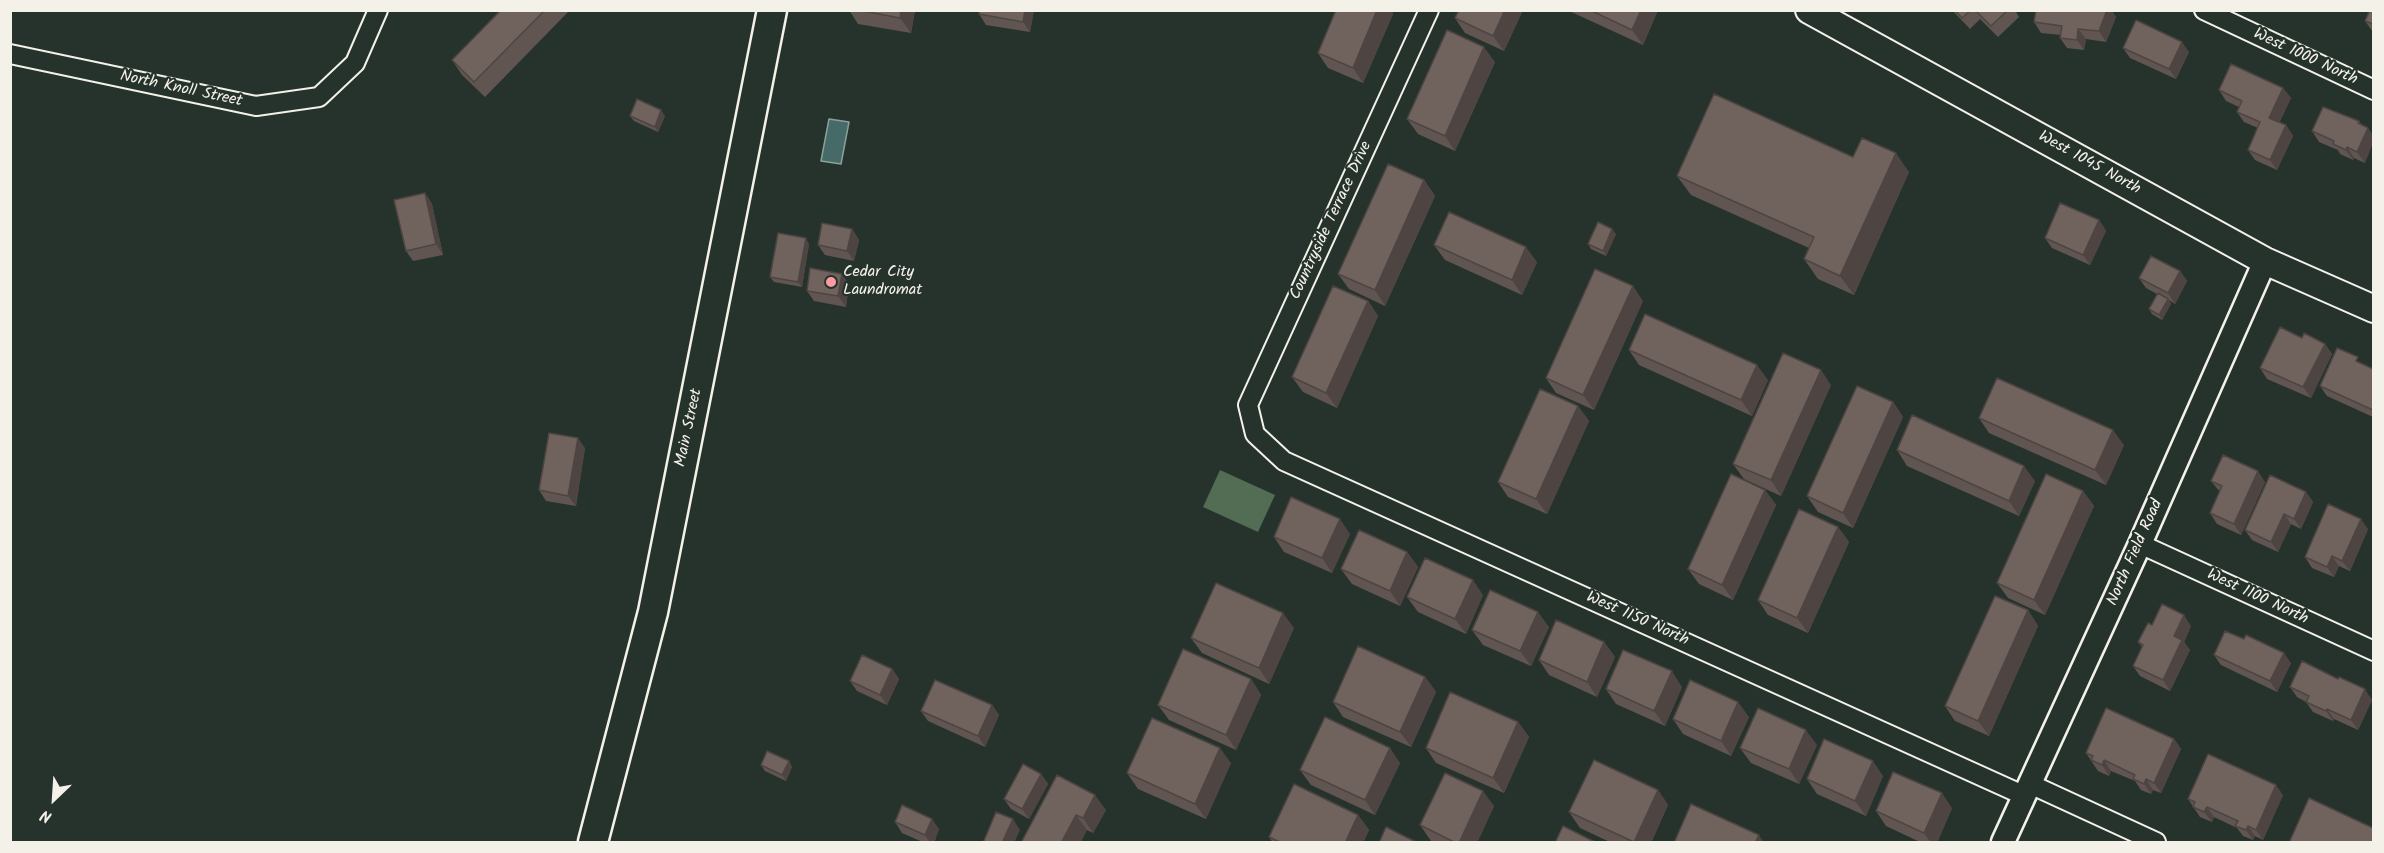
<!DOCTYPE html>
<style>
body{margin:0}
#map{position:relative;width:2384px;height:853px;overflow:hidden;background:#26332d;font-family:Kalam,sans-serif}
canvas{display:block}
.frame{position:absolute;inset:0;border:12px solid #f4f1e8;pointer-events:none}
.north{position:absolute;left:24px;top:769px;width:60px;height:60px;-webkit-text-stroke:4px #26332d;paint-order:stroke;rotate:205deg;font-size:16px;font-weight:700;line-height:24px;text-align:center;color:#f4f1e8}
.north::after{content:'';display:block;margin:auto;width:21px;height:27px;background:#f4f1e8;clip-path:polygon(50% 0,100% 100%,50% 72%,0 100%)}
</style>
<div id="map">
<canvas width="2384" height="853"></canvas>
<div class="frame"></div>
<div class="north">N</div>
</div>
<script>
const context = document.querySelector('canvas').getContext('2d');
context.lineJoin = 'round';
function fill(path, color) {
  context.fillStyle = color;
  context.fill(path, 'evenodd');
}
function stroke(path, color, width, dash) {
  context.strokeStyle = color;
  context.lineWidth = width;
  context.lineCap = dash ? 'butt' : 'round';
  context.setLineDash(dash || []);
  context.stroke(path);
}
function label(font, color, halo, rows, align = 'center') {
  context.font = font + ' Kalam,sans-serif';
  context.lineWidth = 4.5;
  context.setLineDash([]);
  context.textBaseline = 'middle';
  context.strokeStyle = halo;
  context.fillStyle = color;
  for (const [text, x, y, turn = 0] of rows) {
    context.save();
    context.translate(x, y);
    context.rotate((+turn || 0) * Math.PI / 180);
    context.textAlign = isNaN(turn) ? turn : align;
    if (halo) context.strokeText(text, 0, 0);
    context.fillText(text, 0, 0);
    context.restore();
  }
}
fill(new Path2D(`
 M1220,470l55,25 -17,37 -55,-25z`), '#526d53');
const water = new Path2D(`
 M829,119l20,3 -8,42 -20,-3z`);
fill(water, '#456a67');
stroke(water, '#8ba09b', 1.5);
const minor = new Path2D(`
 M1429,10l-181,395 7,29 29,27 741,335
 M2204,10l170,80
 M10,54l246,52 63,-9 36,-34 23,-53
 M2140,544l234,107
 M2030,784l126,58`);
const tertiary = new Path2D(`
 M2003,842l137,-298 125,-283`);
const secondary = new Path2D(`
 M1809,10l456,251 109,48`);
const primary = new Path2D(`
 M593,842l60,-230 119,-602`);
stroke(minor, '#f4f1e8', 22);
stroke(tertiary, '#f4f1e8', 27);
stroke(secondary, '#f4f1e8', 30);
stroke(primary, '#f4f1e8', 33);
stroke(minor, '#26332d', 18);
stroke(tertiary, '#26332d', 22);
stroke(secondary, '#26332d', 26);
stroke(primary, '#26332d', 28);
fill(new Path2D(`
 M501,10h69l-85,87 -23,-22 -10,-15z
 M849,10h66l-4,23 -53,-9z
 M979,10h55l-4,22 -44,-7 -7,-11z
 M1336,10h55l2,4 -30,69 -35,-15 -10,-15z
 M1523,10l-19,41 -39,-18 -10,-15z
 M1567,10h91l-15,35z
 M1952,10h63l4,7 -21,20 -18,-18 -10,10z
 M2036,10h75l5,7 -10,25 -20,-3 -2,11 -17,-2 -7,-10 1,-3 -20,-2 -7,-11z
 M2373,10v22l-8,-11z
 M2123,48l66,4 -13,27 -46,-21z
 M1495,62l-40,89 -37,-17 -11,-15z
 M2283,88l8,10 -12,25 7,2 7,11 -16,34 -22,-10 -7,-10 10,-22 -14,-6 -7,-10 2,-5 -13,-6 -7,-11z
 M630,116h35l-7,16 -24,-11z
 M2359,121l3,4 3,38 -11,-5 -1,2 -13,-6 -2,-4 -19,-8 -7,-11z
 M1853,157l56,15 -55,123 -36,-16 -14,-20 5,-11 -118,-53 -14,-19z
 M1424,180l11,16 -50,110 -36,-17 -11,-15z
 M425,193l7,11 11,51 -30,6 -7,-10z
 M2099,220l7,11 -16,34 -38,-17 -7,-10z
 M852,229l7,11 -5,21 -29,-6 -7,-10z
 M1616,234l-10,22 -15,-7 -3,-5z
 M809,244l-7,43 -28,-5 -4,-5z
 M1434,245l103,17 -15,33 -77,-35z
 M2180,271l7,10 -12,23 -6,-4 2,4 -9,16 -10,-6 -3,-5 8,-15 -11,-6 -7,-10z
 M849,284l-3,23 -32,-6 -7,-10z
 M1368,301l10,15 -41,92 -34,-16 -11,-15z
 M1643,301l-49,109 -38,-17 -10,-15z
 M2302,338l23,6 7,10 -21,44 -44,-19 -7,-11z
 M1629,350l139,30 -16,36 -113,-51z
 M2362,363l11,6v48l-46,-21 -7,-10z
 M1831,385l-50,111 -37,-17 -11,-15z
 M1893,402l10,15 -50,111 -35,-16 -11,-16z
 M1578,406l11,15 -42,93 -39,-17 -10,-15z
 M1979,418l145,27 -18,40 -117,-52z
 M585,448l-9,58 -30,-5 -7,-11z
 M1897,450l138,31 -16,35 -112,-50z
 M2211,481l54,1 -24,53 -24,-11 -7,-11 10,-21z
 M1765,490l11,15 -43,95 -34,-16 -11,-15z
 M2083,491l11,15 -49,109 -37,-17 -11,-15z
 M2306,492l7,10 -12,27 -10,-5 -13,28 -26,-12 -7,-10z
 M1838,527l11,15 -41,91 -40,-18 -10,-15z
 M2368,529l-18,42 -11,-5 -5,11 -22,-9 -7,-11z
 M1350,534l-18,39 -48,-21 -10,-15z
 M1407,552l11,15 -18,39 -48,-22 -11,-15z
 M1483,595l-17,39 -48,-22 -11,-15z
 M2028,610l10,16 -49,110 -34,-15 -10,-15z
 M2152,625l39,1 -7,16 6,8 -20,41 -30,-15 -7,-10 9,-19 -4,-5z
 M1549,627l-18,39 -48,-21 -11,-15z
 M1294,628l-25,56 -67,-31 -11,-15z
 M1604,642l11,15 -18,40 -48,-22 -10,-15z
 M2214,655l77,8 -14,29 -56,-27z
 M892,669l7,10 -12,26 -30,-14 -7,-10z
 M1425,677l11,15 -25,55 -68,-30 -10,-15z
 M1251,679l10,16 -25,55 -67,-30 -11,-15z
 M1682,687l-17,39 -49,-22 -10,-15z
 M2290,687l82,13 -14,30 -24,-11 -1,2 -20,-9 -7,-10 -9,-5z
 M992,705l7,10 -14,32 -57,-26 -7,-10z
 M1749,717l-18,39 -48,-22 -10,-15z
 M1518,722l11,15 -25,56 -68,-30 -10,-15z
 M2174,739l7,10 -20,44 -8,-3 -2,4 -10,-4 -6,-9 -24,-10 -2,5 -11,-5 -12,-18z
 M1817,745l-18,39 -48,-21 -11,-15z
 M789,761l3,6 -6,14 -21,-10 -4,-6z
 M1231,763l-25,56 -68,-30 -11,-16z
 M1400,763l-25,52 -64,-30 -11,-15z
 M1041,774l7,10 -19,35 -18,-10 -7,-10z
 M1057,775l49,35 -13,23 -6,-3 -7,13h-59z
 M1883,776l-17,40 -49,-22 -10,-15z
 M1658,790l10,15 -17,38h-39l-32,-15 -11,-16z
 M2283,795l-20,45 -8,-4 -2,4 -10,-4 -6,-8 -23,-11 -2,5 -12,-5 -12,-18z
 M1494,806l-17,37h-42l-4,-2 -11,-16z
 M1952,808l-15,35h-15l-36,-17 -10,-15z
 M1358,815l11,15 -6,13h-90l-4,-6z
 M895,822l44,7 -5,14h-9l-23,-10z`), '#605551');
fill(new Path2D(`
 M901,10h14l-4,23 -11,-15z
 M1025,10h9l-4,22 -7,-10z
 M1377,10h14l2,4 -30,69 -10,-15z
 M1505,10h18l-19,41 -11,-15z
 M1641,10h17l-15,35 -11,-15z
 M2107,10h4l5,7 -10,25 -7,-11z
 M2078,29l8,10 -2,11 -7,-10z
 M2182,42l7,10 -13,27 -7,-10z
 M1484,47l11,15 -40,89 -10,-15z
 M2283,88l8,10 -14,30 -8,-10z
 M661,110l4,6 -7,16 -3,-5z
 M2286,125l7,11 -16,34 -7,-10z
 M2368,128l5,7v8l-8,20 -8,-11z
 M2347,147l7,11 -1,2 -7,-10z
 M1896,153l13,19 -55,123 -14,-19z
 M1424,180l11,16 -50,110 -10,-16z
 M425,193l7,11 11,51 -7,-11z
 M2099,220l7,11 -16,34 -7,-10z
 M852,229l7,11 -5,21 -7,-10z
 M1612,229l4,5 -10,22 -3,-5z
 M806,238l3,6 -7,43 -4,-5z
 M1526,247l11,15 -15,33 -10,-15z
 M2180,271l7,10 -12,23 -7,-11z
 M842,274l7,10 -3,23 -8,-11z
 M1633,286l10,15 -49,109 -11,-15z
 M2168,299l3,5 -9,16 -3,-5z
 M1368,301l10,15 -41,92 -11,-15z
 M2325,344l7,10 -21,44 -8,-11z
 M1757,365l11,15 -16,36 -11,-16z
 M1821,370l10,15 -50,111 -10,-16z
 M1893,402l10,15 -50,111 -10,-15z
 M1578,406l11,15 -42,93 -11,-15z
 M2113,430l11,15 -18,40 -11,-15z
 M578,438l7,10 -9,58 -8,-10z
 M2024,466l11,15 -16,35 -10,-15z
 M2258,471l7,11 -24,53 -7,-11z
 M1765,490l11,15 -43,95 -11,-15z
 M2083,491l11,15 -49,109 -11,-15z
 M2306,492l7,10 -12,27 -7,-10z
 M2284,514l7,10 -13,28 -7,-10z
 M1340,519l10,15 -18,39 -10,-15z
 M2361,519l7,10 -18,42 -8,-10z
 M1838,527l11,15 -41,91 -11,-15z
 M1407,552l11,15 -18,39 -10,-15z
 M2332,556l7,10 -5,11 -7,-10z
 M1473,580l10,15 -17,39 -11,-15z
 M2028,610l10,16 -49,110 -11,-15z
 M1538,612l11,15 -18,39 -11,-15z
 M1283,613l11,15 -25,56 -10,-16z
 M2184,615l7,11 -7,16 6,8 -20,41 -7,-11 11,-44z
 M1604,642l11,15 -18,40 -10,-15z
 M2284,653l7,10 -14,29 -7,-11z
 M892,669l7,10 -12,26 -7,-10z
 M1672,671l10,16 -17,39 -11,-15z
 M1425,677l11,15 -25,55 -11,-15z
 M1251,679l10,16 -25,55 -10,-15z
 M2365,689l7,11 -14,30 -7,-10z
 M1738,702l11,15 -18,39 -10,-15z
 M992,705l7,10 -14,32 -7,-11z
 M2327,709l7,10 -1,2 -7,-10z
 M1518,722l11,15 -25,56 -11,-15z
 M1806,730l11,15 -18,39 -10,-15z
 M2174,739l7,10 -20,44 -7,-10z
 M1220,748l11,15 -25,56 -11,-15z
 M1390,748l10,15 -25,52 -10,-15z
 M2104,760l7,11 -2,5 -7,-11z
 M789,761l3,6 -6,14 -4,-6z
 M1873,761l10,15 -17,40 -11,-15z
 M1041,774l7,10 -19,35 -7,-10z
 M2146,779l7,11 -2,4 -7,-10z
 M2276,785l7,10 -20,45 -7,-10z
 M1658,790l10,15 -17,38h-17z
 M1483,791l11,15 -17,37h-18z
 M1942,793l10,15 -15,35h-6l-7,-10z
 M1095,795l11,15 -13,23 -10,-15z
 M2207,807l7,10 -2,5 -8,-10z
 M1076,815l11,15 -7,13h-19z
 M1358,815l11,15 -6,13h-18z
 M932,819l7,10 -5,14h-4l-5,-8z
 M1013,819l7,11 -6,13h-12z
 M2248,826l7,10 -2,4 -7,-10z
 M1759,835l5,8h-9z`), '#4e4542');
const building = new Path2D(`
 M501,10h44l-71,72 -22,-22z
 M858,10h43l-1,8z
 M979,10h46l-2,12 -44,-8z
 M1336,10h41l-24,58 -35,-15z
 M1459,10h46l-12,26 -38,-18z
 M1590,10h51l-9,20z
 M1955,10h16l-9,8z
 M1975,10h33l-17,16z
 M2036,10h71l-8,21 -21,-2 -1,11 -17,-2 2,-12 -28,-4z
 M2370,10h3v14l-8,-3z
 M2136,20l46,22 -13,27 -46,-21z
 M1447,30l37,17 -39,89 -38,-17z
 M2231,64l52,24 -14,30 17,7 -16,35 -22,-10 12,-28 -23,-10 5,-11 -23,-11z
 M1714,94l139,63 9,-19 34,15 -56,123 -36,-17 10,-22 -137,-61z
 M637,99l24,11 -6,17 -25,-11z
 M2323,107l36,14 -1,2 10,5 -11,24 -10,-5 -1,3 -13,-6 1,-3 -22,-10z
 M1388,164l36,16 -49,110 -37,-16z
 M425,193l11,51 -30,7 -12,-51z
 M2060,203l39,17 -16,35 -38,-17z
 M1449,212l77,35 -14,33 -78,-35z
 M1598,222l14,7 -9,22 -15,-7z
 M822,223l30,6 -5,22 -29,-6z
 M778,233l28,5 -8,44 -28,-5z
 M2151,256l29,15 -12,22 -29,-15z
 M810,268l32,6 -4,22 -31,-5z
 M1595,269l38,17 -50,109 -37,-17z
 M1333,286l35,15 -42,92 -34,-16z
 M2158,293l10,6 -9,16 -10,-6z
 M1645,314l112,51 -16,35 -112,-50z
 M2280,327l22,11 2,-5 21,11 -22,43 -43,-19z
 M2337,348l21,9 -2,4 17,8v41l-53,-24z
 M1783,353l38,17 -50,110 -38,-16z
 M1997,378l116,52 -18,40 -116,-52z
 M1857,386l36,16 -50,111 -36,-17z
 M1540,389l38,17 -42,93 -38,-17z
 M1912,415l112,51 -15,35 -112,-51z
 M549,433l29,5 -10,58 -29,-6z
 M2223,455l35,16 -24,53 -24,-11 12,-27 -11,-5z
 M1731,474l34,16 -43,95 -34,-16z
 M2046,474l37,17 -49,109 -37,-17z
 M2270,475l36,17 -12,27 -10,-5 -13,28 -26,-12z
 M1291,497l49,22 -18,39 -48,-21z
 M2328,504l33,15 -19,42 -10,-5 -5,11 -22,-10z
 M1799,509l39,18 -41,91 -39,-18z
 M1359,530l48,22 -17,39 -49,-22z
 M1425,558l48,22 -18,39 -48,-22z
 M1216,583l67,30 -24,55 -68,-30z
 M1490,590l48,22 -18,39 -48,-21z
 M1995,596l33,14 -50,111 -33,-15z
 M2162,604l22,11 -10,21 8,4 -19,40 -30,-14 10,-21 -5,-3 10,-19 4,2z
 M1556,620l48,22 -17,40 -48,-22z
 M2225,631l19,8 2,-4 38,18 -14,28 -56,-26z
 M1358,646l67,31 -25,55 -67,-30z
 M1183,649l68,30 -25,56 -68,-30z
 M1623,650l49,21 -18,40 -48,-22z
 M862,655l30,14 -12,26 -30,-14z
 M2302,661l36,18 1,-2 26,12 -14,31 -24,-11 -1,2 -20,-9 3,-6 -19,-9z
 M935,680l57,25 -14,31 -57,-25z
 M1690,680l48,22 -17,39 -48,-22z
 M1450,692l68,30 -25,56 -67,-30z
 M1758,708l48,22 -17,39 -49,-21z
 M2106,708l68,31 -20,44 -8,-4 -2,5 -11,-5 2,-4 -31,-15 -2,5 -11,-5 2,-4 -7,-3z
 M1325,717l65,31 -25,52 -65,-30z
 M1152,718l68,30 -25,56 -68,-31z
 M1824,739l49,22 -18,40 -48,-22z
 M767,751l22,10 -7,14 -21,-10z
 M2208,754l68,31 -20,45 -8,-4 -2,4 -11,-4 3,-5 -31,-14 -3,5 -11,-5 2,-5 -7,-3z
 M1594,760l64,30 -24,52 -65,-30z
 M1023,764l18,10 -19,35 -18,-10z
 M1893,772l49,21 -18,40 -48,-22z
 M1445,773l38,18 -24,52h-3l-36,-18z
 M1057,775l38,20 -12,23 -7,-3 -15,28h-40z
 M1294,784l64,31 -13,28h-63l-13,-6z
 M2309,798l64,30v15h-84z
 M1691,804l68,31 -4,8h-81z
 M902,805l30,14 -7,16 -30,-13z
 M996,812l17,7 -11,24h-19z
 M1563,826l34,17h-42z
 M1386,827l32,16h-39z`);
fill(building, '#70635e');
stroke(building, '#4e4542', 1.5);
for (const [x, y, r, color] of [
 [831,282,6,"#ff9aa2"]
]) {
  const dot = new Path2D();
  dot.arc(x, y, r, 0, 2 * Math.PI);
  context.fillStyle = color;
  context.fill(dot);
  stroke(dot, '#26332d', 2);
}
label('16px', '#f4f1e8', '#26332d', [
 ["West 1000 North",2305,58,25],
 ["North Knoll Street",181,90,12],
 ["West 1045 North",2089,164,29],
 ["Countryside Terrace Drive",1332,221,-65],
 ["Main Street",690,428,-78],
 ["North Field Road",2136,553,-66],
 ["West 1100 North",2257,598,25],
 ["West 1150 North",1637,620,24]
]);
label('16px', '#f4f1e8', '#26332d', [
 ["Cedar City",843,273],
 ["Laundromat",843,291]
], 'left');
</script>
